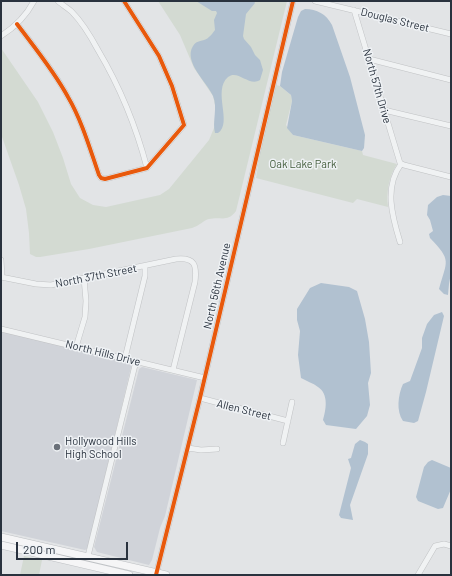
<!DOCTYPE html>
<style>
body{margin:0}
#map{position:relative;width:452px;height:576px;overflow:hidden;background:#e2e4e6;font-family:Barlow,sans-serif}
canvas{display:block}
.frame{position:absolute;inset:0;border:2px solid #29323e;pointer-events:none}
.scale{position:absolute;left:16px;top:542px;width:112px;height:18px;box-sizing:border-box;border:2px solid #29323e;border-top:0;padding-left:5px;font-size:12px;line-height:14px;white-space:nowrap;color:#29323e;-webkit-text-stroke:3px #eff2f5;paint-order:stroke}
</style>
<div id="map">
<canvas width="452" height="576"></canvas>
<div class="frame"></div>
<div class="scale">200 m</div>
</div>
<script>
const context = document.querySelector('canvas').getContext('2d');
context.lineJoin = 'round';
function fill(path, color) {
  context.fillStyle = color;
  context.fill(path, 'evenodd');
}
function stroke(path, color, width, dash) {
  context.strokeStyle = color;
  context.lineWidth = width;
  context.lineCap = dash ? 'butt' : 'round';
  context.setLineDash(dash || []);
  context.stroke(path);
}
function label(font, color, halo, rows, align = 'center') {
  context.font = font + ' Barlow,sans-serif';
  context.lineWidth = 3;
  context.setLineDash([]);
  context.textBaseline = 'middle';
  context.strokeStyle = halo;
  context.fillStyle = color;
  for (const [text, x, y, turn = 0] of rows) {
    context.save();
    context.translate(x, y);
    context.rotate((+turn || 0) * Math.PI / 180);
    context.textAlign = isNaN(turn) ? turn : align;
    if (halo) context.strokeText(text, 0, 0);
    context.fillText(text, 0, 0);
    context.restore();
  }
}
fill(new Path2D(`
 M1,331l131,32 -44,185 -3,2 -84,-19z
 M142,367l55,13 -32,136 -5,12 -8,32 -3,5 -52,-13 -3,-5 45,-178z`), '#d0d3d9');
fill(new Path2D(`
 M158,1h129l-51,210c-9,12 -15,5 -27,8 -5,1 -10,7 -17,9l-103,21 -49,8h-4l-6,-3 -1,-21 -3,-24 -7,-24 -18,-51v-86l37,54 15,30 10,26 8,26 9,14 13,7 13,2 54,-12 9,-6 40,-49 5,-12 2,-19 -3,-13 -19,-28 -14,-33z
 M276,85l4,1 11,9 1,6 -6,24 7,10 69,16 1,4 34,9c-8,12 -11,28 -9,43l-31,-8 -4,4 -97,-25 6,-36z
 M24,556l18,4 -3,15h-19z`), '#d3dad2');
fill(new Path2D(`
 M196,1h58l1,2 -9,11 -3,22 1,3 7,8 4,8 5,5 3,10 -3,10c-11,7 -22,-11 -32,-3 -16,14 5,46 -10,56h-3c-3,-12 3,-25 -2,-37 -6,-14 -30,-34 -20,-50 4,-7 12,-4 16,-9 3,-2 4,-5 6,-7l-1,-10 3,-7 -1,-2h-4z
 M305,9c12,0 21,5 27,16l18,52 15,58 -1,13 -2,3 -69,-16 -6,-7 5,-27 -1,-6 -11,-9 2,-14 16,-55 3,-6z
 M443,195l8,1v77l-2,11 -1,11 -4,-1 -5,-5c8,-29 13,-28 -9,-51l-1,-4 4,-3 -3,-11 -3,-5 1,-10 9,-8z
 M321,283l28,4 8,4 8,28 4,23 2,31 -3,10 2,22 -3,11 -11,13 -30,-4 -3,-5c3,-10 6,-26 -5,-33 -5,-4 -12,-6 -17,-9l-3,-23 2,-24 -3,-11v-11l13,-21z
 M442,312l2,4 -18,76 -8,29 -4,2 -11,-2c-7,-10 -5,-26 0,-37l7,-3 12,-33v-10l5,-14 7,-9z
 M360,440l5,2 3,2v10l-18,51 3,15 -12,-2 -2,-3 12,-47 -3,-9 3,-1 4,-14z
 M432,460l19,8v21l-8,19 -5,1 -20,-8 -2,-4 8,-30 4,-5z`), '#b1c1d0');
const minor = new Path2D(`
 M58,1c4,4 10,7 14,11 11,11 19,25 26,38 22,37 38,76 49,118
 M315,1l136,33
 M354,10l46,153 4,2 47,12
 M17,24c18,24 37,47 51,73 14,24 22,52 31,78l2,3 4,1 42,-11 37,-43 -12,-39 -13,-30 -35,-55
 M1,36c14,-9 25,-20 33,-35
 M369,59l82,21
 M384,110l67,16
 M400,242c-8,-26 -16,-55 1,-78
 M1,260l1,17
 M1,277l35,7 15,1 125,-26c19,-2 21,6 19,23l-22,88
 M1,329l204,49
 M76,347l9,-30 1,-16 -2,-23
 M125,358l20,-82v-10
 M200,398l88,23
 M283,443l9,-41
 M188,448l13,2 16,-1
 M88,556l48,-195
 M156,575l44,-177 93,-397
 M418,575l17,-29 9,-2 7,2`);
const major = new Path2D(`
 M1,537l165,38
 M1,545l128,30`);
stroke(minor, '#c0c2c4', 6);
stroke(major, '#bec1c4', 8);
stroke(minor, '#f0f2f3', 5);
stroke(major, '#f5f5f6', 7);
stroke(new Path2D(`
 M17,24c18,24 37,47 51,73 14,24 22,52 31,78l2,3 4,1 42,-11 37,-43 -12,-39 -13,-30 -35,-55
 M156,575l44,-177 93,-397`), '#e8590c', 4);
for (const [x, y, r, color] of [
 [57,447,4,"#6a7079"]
]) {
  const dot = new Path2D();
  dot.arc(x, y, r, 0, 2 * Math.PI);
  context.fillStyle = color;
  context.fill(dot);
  stroke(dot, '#eff2f5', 1.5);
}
label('11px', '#29323e', '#eff2f5', [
 ["Douglas Street",395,20,14],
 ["North 57th Drive",377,86,74],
 ["North 37th Street",96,276,-11],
 ["North 56th Avenue",217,286,-77],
 ["North Hills Drive",103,353,14],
 ["Allen Street",244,410,14]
]);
label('11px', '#3f5937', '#eff2f5', [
 ["Oak Lake Park",303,164]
]);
label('11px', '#29323e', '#eff2f5', [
 ["Hollywood Hills",65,441],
 ["High School",65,454]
], 'left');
</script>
